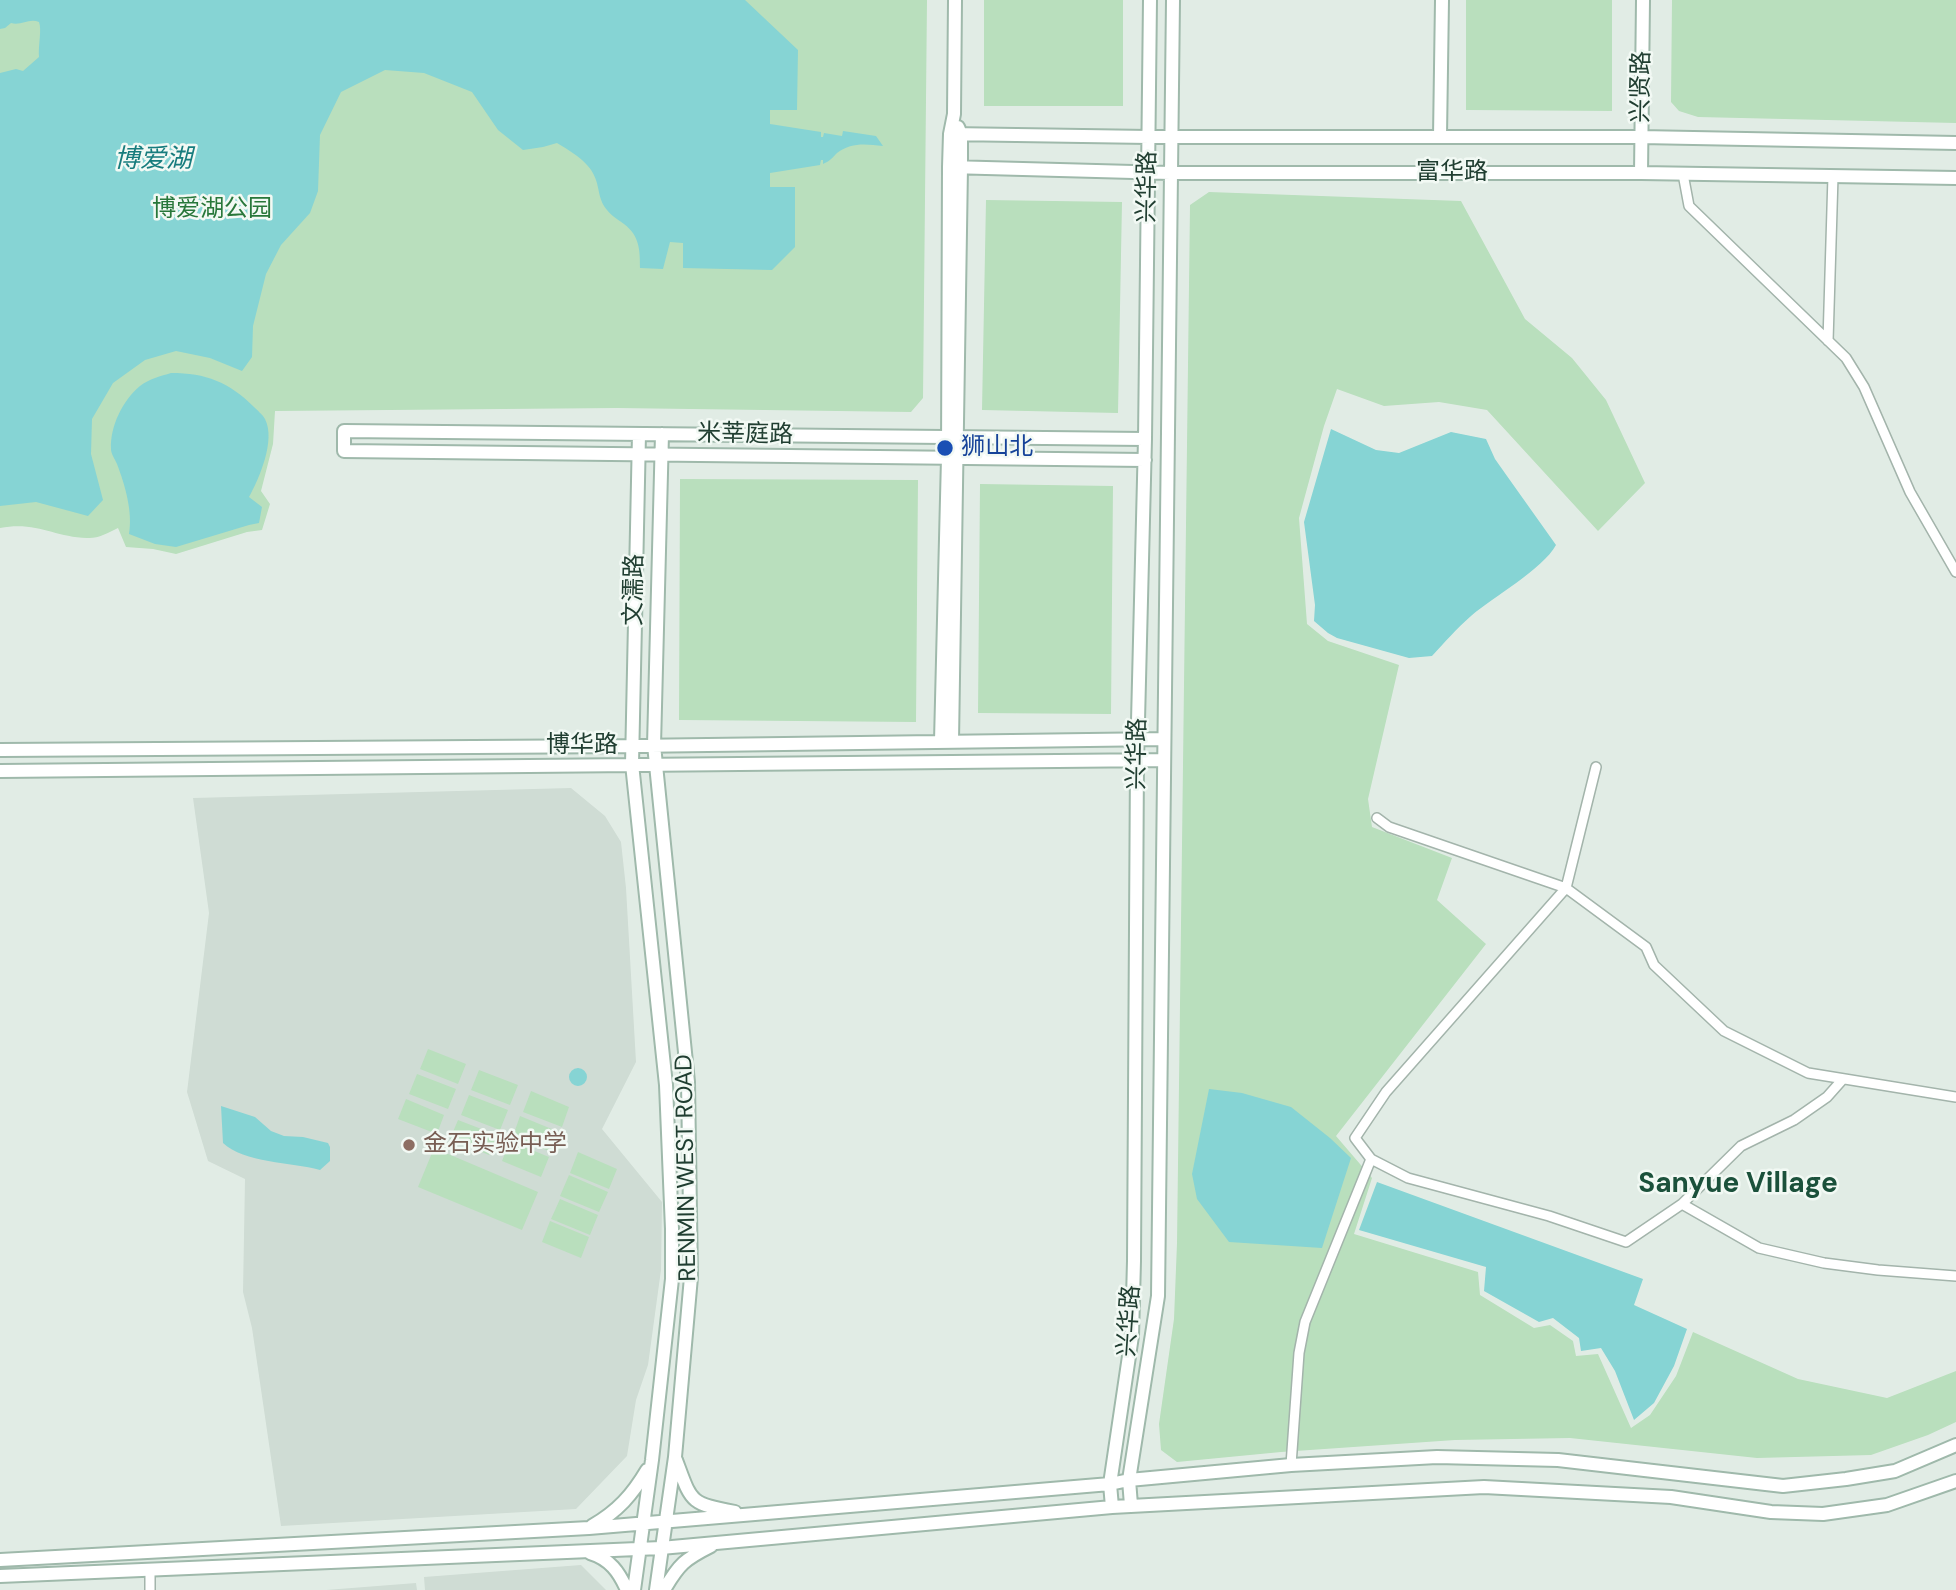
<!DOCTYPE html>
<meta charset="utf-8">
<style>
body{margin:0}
canvas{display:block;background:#e1ece5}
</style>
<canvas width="1956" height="1590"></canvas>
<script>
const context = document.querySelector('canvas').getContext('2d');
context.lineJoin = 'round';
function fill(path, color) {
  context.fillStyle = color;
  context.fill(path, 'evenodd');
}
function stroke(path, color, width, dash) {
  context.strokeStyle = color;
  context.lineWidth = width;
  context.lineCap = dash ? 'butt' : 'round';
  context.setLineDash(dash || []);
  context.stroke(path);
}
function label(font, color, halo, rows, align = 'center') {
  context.font = font + ' "DM Sans","Noto Sans SC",sans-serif';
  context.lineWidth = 5;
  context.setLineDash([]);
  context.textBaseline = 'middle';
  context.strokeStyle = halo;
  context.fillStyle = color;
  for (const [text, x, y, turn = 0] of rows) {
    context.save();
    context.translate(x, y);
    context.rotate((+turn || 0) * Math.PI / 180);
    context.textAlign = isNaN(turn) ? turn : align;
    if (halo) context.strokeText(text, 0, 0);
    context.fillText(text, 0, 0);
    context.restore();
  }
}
fill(new Path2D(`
 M571,788l34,28 16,26 5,46 10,174 -34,67 60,73 -1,68 -13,95 -12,35 -9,56 -51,53 -295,17 -29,-198 -9,-36 2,-113 -37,-18 -21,-69 22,-179 -16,-115z
 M581,1565l25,25h-181l-1,-13z
 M416,1583l1,7h-91z`), '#cfdcd4');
fill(new Path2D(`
 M0,0h927l-4,398 -12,14 -294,-4 -342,3 -2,33 -12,47 9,13 -8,26 -15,2 -71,22 -23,-5 -27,-2 -8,-19c-10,5 -21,11 -31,10 -33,-1 -51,-17 -87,-10z
 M984,0h139v106h-139z
 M1466,0h146v111l-146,-1z
 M1672,0h284v123l-258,-6 -19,-6 -8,-9z
 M1209,192l252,9 64,118 47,39 34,42 39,83 -47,48 -111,-121 -48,-8 -55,4 -47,-17 -13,37 -25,92 8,106 21,17 71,24 -31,134 4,28 80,31 -15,42 49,44 -150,192 36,42 -18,56 124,38 2,23 54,33 16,-3 23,16 3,15 22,-2 33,74 19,-13 26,-39 17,-44 105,47 89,19 69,-27v51l-28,13 -57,20 -114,3 -187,-20 -115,2 -174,12 -104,10 -16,-12 -2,-26 15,-105 3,-76 13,-1038z
 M986,200l136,2 -4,211 -136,-3z
 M680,479l238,1 -2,242 -237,-2z
 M980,484l133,2 -2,228 -133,-1z
 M428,1049l38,15 -8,20 -38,-15z
 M479,1070l39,15 -8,20 -39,-15z
 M417,1074l39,15 -8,20 -39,-15z
 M531,1091l38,16 -7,20 -39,-15z
 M469,1095l39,15 -8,20 -39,-15z
 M406,1099l38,16 -7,19 -39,-15z
 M520,1116l39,16 -8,20 -38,-16z
 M458,1120l39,15 -8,20 -39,-16z
 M510,1141l39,16 -8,20 -39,-16z
 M434,1148l104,44 -16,38 -104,-43z
 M578,1152l39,17 -8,20 -39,-16z
 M569,1175l39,17 -9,20 -39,-16z
 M560,1199l38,16 -8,20 -39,-16z
 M550,1221l39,16 -8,21 -39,-16z`), '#b9dfbd');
fill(new Path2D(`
 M0,0h745l53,50 -1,60h-27v14l51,8v5h2l1,-4 18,3 1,-5 33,5 7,10c-17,-2 -32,-4 -46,7 -5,5 -7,8 -14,11v-4h-2l-1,5 -50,8v14h25v60l-23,23 -89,-2v-25l-13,-1 -7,27 -23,-1c0,-17 0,-32 -16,-44 -7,-5 -15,-10 -20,-18 -5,-8 -5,-17 -8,-26 -5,-17 -24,-28 -39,-37l-14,4 -20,3 -25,-20 -26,-38 -48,-19 -39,-3 -44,22 -21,43 -2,56 -8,22 -29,32 -15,29 -13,52 -1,31 -10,14 -32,-13 -34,-7 -31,9 -32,23 -21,36 -1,35 12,46 -15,16 -52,-14 -36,4v-433l16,-4 7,2 16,-14c-1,-11 3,-27 0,-35 -10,-4 -18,4 -28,1l-6,5 -5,1z
 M171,373c35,0 58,9 83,34 3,3 9,8 11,12 11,21 -6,60 -16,78l13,10 -3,16 -10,2 -73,22 -21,-3 -26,-10c4,-22 -4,-49 -12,-70 -2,-5 -6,-10 -6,-15 -1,-23 12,-49 29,-63 9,-7 21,-10 31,-13z
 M1331,429l45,21 23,3 52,-21 35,7 9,20 12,17 49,69c-13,24 -63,52 -85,71 -14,12 -27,27 -39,40l-23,2 -72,-20 -9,-5 -14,-12 1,-16 -11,-83z
 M569 1077a9 9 0 1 1 18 0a9 9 0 1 1-18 0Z
 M1209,1089l33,4 49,14 39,31 21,20 -29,90 -93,-6 -32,-43 -5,-25z
 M221,1106l34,11 16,14 13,5 19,1 25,6 2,4v14l-10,9c-29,-8 -76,-7 -97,-27z
 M1377,1182l266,97 -9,26 53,24 -13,37 -20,37 -20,17 -19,-49 -14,-23 -20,3 -2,-13 -26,-20 -14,4 -55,-31 2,-24 -127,-37z`), '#86d4d4');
const street = new Path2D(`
 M1683,174l6,32 157,152 18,29 46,105 46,80
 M1828,341l5,-165
 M1377,818l12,9 177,61 30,-121
 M1843,1079l-16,18 -33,23 -53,26 -59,58 -56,38 -77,-26 -141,-38 -37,-19 -16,-21 31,-46 180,-204 80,59 8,18 70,66 84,42 148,24
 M1682,1204l77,44 65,15 54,7 78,6
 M1291,1465l8,-112 6,-31 66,-163
 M150,1570v20`);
const secondary = new Path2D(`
 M950,134l199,3h492l315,6
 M1440,136l2,-136
 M949,167l221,6h471l315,5
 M1641,173l2,-173
 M1145,460l-801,-9v-20l801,8
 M941,741l7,-283 1,-291 1,-33 4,-20 1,-114
 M952,741l9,-574v-33l-3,-7
 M0,750l632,-4 532,-7
 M0,771l1163,-11
 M676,1460c16,43 13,43 59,52
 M1131,1505l-2,-25 29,-184 15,-1296
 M1112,1507l-2,-23 22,-148 2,-75 3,-500 8,-322 5,-439
 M592,1526c26,-15 40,-31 55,-56
 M590,1553c20,6 29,19 37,37
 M0,1560l589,-32 521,-44 19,-4 162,-15 146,-8 121,3 225,26 63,-7 49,-8 61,-26
 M0,1576l661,-28 451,-41 372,-20 187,10 100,15 52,2 64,-9 69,-24
 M634,1590l18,-130 20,-181v-50l-6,-144 -34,-321 7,-330
 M656,1590l19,-133 16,-180 -3,-195 -34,-337 8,-311
 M664,1590c15,-26 21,-31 47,-44`);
stroke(street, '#a3b4ab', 12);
stroke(secondary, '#9fb9ab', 16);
stroke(street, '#fff', 9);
stroke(secondary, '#fff', 12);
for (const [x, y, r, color] of [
 [945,448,9,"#1a4fb4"],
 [409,1145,7,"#8d6e63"]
]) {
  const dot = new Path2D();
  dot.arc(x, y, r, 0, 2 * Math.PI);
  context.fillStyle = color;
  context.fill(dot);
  stroke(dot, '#f2f9f4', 2.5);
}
label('24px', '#203e31', '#f2f9f4', [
 ["兴贤路",1642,87,-89],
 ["富华路",1452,173],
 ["兴华路",1148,187,-89],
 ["米莘庭路",745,435,1],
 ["文濡路",635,590,-89],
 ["博华路",582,746],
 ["兴华路",1138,754,-89],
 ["RENMIN WEST ROAD",687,1168,-91],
 ["兴华路",1130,1321,-86]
]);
label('24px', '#28773a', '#f2f9f4', [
 ["博爱湖公园",212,210]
]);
label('24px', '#164399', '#f2f9f4', [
 ["狮山北",961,448]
], 'left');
label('24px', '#785e54', '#f2f9f4', [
 ["金石实验中学",423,1145]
], 'left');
label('italic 26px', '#177c7d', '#f2f9f4', [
 ["博爱湖",153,160]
]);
label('bold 28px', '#1b513b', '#f2f9f4', [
 ["Sanyue Village",1738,1185]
]);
</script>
